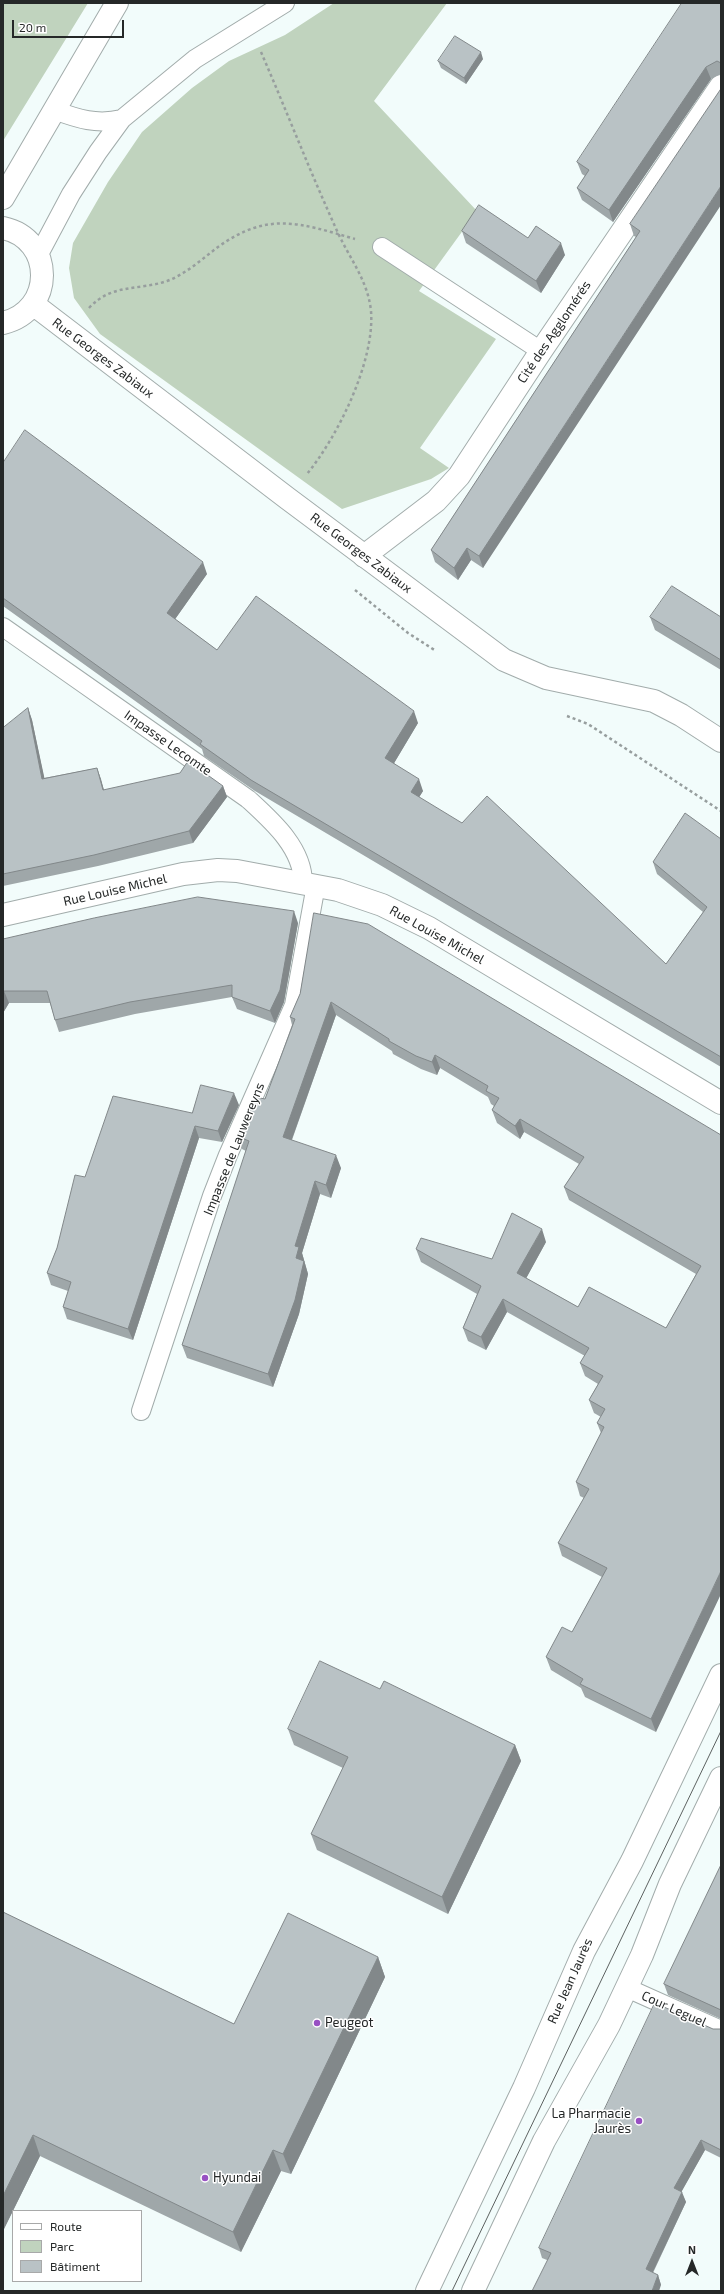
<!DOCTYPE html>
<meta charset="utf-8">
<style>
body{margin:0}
#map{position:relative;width:724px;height:2294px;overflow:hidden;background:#f2fcfb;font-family:"Exo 2",sans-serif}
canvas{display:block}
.frame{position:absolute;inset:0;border:4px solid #252828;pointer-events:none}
.legend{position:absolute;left:12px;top:2210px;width:130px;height:72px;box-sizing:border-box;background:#fff;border:1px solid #a8a9a9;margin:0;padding:5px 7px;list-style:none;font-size:12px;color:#252828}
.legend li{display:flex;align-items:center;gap:8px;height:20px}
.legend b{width:20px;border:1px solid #a8a9a9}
.north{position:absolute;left:672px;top:2242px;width:40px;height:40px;-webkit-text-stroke:3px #fff;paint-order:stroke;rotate:0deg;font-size:11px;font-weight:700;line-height:16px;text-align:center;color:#252828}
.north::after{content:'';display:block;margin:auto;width:14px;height:18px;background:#252828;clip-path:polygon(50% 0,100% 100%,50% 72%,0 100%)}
.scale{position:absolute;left:12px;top:20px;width:112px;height:18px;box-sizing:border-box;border:2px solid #252828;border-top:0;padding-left:5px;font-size:12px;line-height:14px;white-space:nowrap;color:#252828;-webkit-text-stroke:3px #fff;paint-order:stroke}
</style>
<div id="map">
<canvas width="724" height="2294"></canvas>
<div class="frame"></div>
<ul class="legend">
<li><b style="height:5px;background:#fff"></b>Route</li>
<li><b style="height:11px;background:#c0d3be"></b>Parc</li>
<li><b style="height:11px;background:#b9c2c5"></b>Bâtiment</li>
</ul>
<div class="north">N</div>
<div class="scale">20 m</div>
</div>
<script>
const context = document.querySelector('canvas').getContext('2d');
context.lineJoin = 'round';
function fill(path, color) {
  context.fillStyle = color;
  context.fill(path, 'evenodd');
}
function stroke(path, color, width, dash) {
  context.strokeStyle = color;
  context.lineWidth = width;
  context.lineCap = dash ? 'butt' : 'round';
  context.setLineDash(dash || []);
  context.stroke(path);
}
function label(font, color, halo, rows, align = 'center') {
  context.font = font + ' "Exo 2",sans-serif';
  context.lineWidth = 3;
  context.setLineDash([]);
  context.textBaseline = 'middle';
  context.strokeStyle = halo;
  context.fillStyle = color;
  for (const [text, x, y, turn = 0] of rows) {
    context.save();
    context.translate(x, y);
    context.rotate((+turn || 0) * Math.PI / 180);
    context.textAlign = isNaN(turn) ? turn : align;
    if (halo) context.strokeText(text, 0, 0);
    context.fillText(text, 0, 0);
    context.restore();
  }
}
fill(new Path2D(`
 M3,3h85l-85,138z
 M334,3h113l-73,98 103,110 -58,80 77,48 -76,109 29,20 -18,11 -89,30 -242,-175 -26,-36 -5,-30 4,-25 35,-61 34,-50 50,-44 37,-27 56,-26z`), '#c0d3be');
const service = new Path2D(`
 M54,110c24,9 43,15 68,9
 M382,247l159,104
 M38,256l33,-62 27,-42 24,-33 73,-60 90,-56
 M3,627l245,172c24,22 55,49 55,84
 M141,1411l71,-215 16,-41 66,-150 22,-120
 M627,1988l94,42`);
const minor = new Path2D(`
 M364,556l72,-55 23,-25 82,-125 180,-265
 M3,915l180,-41 35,-4 19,1 101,19 44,15 47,23 292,175`);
const tertiary = new Path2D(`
 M3,198l114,-195
 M3,228c52,11 52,83 0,95
 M33,304l254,194 217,162 42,18 108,23 27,14 40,26`);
const secondary = new Path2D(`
 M427,2291l97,-203 60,-137 48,-90 89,-186
 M473,2291l71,-150 65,-116 33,-70 28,-71 51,-106`);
stroke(service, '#a2acab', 20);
stroke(minor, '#a2acab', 24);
stroke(tertiary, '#a2acab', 24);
stroke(secondary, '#a2acab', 24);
stroke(new Path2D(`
 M261,52c26,60 50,122 77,181 12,26 30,48 33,78 4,50 -33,125 -64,163
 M89,308c23,-25 49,-17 78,-27 19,-7 35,-22 51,-34 50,-36 82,-24 137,-8
 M355,590l53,43 28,18
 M567,716l21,8 133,87`), '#979e9e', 2.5, [3, 3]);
stroke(service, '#fff', 18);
stroke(minor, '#fff', 22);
stroke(tertiary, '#fff', 22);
stroke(secondary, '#fff', 22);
stroke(new Path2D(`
 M452,2291l269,-560`), '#5c6160', 1);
fill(new Path2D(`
 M721,3v71l-10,5 -98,143 -31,-22 -5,-12 8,-12 -3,-2 -5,-12z
 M483,59l-17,25 -25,-16 -3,-7z
 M721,89l-238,479 -12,-8 -13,20 -23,-18 -4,-12 205,-313 -2,-1 -4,-12z
 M462,231l66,7 37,17 -24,38 -75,-50z
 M3,463l204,111 -32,45 42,31 201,73 -24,40 29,28 -4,6 247,167 37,-52 -46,-38 -4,-12 68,-23v228l-466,-276 -51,-35 -2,-7 -199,-143z
 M650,617h71v53l-66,-40z
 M28,708l4,12 12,58 53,-10 7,22 119,-4 4,11 -34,46 -95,23 -95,20v-158z
 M314,913l407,222 -65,597 -71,-35 -4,-9 -30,-18 -5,-13 26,-25 30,-55 -40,-21 -4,-13 26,-45 -4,-2 -4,-14 25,-49 -4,-10 4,-6 -7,-4 -5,-13 9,-16 -13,-8 -5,-13 5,-7 -78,-44 -21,38 -18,-9 -5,-13 14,-34 -56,-32 -5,-13 76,10 54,-17 -20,36 52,29 88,21 30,-54 -127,-74 -5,-13 15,-23 -55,-32 -4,7 -23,-16 -5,-13 2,-4 -3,-2 -3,-7 -48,-29 -3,7 -16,-6 -28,-15 -1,-3 -56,-36 -44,125 49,28 -10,30 -11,-4 -18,59 6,21 -9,40 -26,73 -86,-29 -5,-13 64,-194 -4,-2 -5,-13 28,-37 27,-74 -2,-8 10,-23z
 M298,923l-14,79 -9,21 -38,-14 -5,-12 -97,17 -76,18 -4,-12 -5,-17h-41l-6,10v-74z
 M239,1105l-17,37 -23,-4 -66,202 -66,-21 -4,-12 5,-16 -17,-6 -4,-12 38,-96 107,-64z
 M380,1689l135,56 6,16 -73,153 -131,-64 -6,-16 32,-66 -49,-23 -6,-16z
 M721,1865v154l-53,-24 -4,-11z
 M3,1912l231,112 144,-67 7,20 -94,197 -10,-3 -40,81 -201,-96 -37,75z
 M713,2029h8v129l-16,-8 -24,42 5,10 -33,71 5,2 3,10 -114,-25 -5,-2 -3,-10z`), '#9fa7a9');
fill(new Path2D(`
 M481,52l2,7 -17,25 -2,-6z
 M706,67l5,12 -98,143 -4,-12z
 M721,186v19l-238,363 -4,-12z
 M561,243l4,12 -24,38 -5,-12z
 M467,548l4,12 -13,20 -4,-12z
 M203,562l4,12 -36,51 -4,-12z
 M28,708l4,12 15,70 -5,-11z
 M414,711l4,12 -28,47 -5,-12z
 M97,768l4,11 6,23 -4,-12z
 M419,779l4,12 -8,13 -4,-12z
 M223,786l4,11 -34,46 -4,-12z
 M294,911l4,12 -14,79 -9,21 -5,-12z
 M4,991l5,12 -6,10v-19z
 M331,1002l5,13 -48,135 -5,-13z
 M435,1055l5,13 -3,7 -5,-13z
 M234,1093l5,12 -17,37 -4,-11z
 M520,1119l4,13 -4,7 -5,-13z
 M195,1126l4,12 -66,202 -5,-11z
 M336,1155l5,13 -10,30 -5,-13z
 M315,1181l5,13 -18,59 6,21 -9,40 -26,73 -5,-13 27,-128z
 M542,1229l4,13 -24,44 -5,-13z
 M503,1299l4,13 -21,38 -5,-13z
 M721,1571v23l-65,138 -5,-13z
 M515,1745l6,16 -73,153 -6,-17z
 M378,1957l7,20 -94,197 -8,-20z
 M33,2135l7,21 -37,75v-35z
 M701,2140l4,10 -27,48 -4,-10z
 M273,2150l8,21 -40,81 -8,-20z
 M682,2192l4,10 -37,78 -3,-11z
 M658,2275l3,10 -2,6h-7z`), '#82888a');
const building = new Path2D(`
 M682,3h39v60l-4,-2 -11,6 -97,143 -32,-22 12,-18 -12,-8z
 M455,36l26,16 -17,26 -26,-17z
 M721,89v97l-242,370 -12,-8 -13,20 -23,-18 209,-319 -10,-7z
 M479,205l49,33 8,-12 25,17 -25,38 -74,-50z
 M25,430l178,132 -36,51 50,37 39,-54 158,115 -29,47 34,21 -8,13 51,31 25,-27 179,168 41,-57 -54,-45 32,-49 36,26v218l-470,-277 -51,-36 2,-3 -199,-143v-135z
 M672,586l49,31v43l-71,-43z
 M28,708l14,71 55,-11 6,22 77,-17 8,-12 35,25 -34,45 -95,24 -91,19v-146z
 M198,897l96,14 -14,79 -10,21 -38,-14v-12l-102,17 -75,18 -8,-29h-43l-1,3v-55l91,-21z
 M314,913l54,11 353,211v436l-70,148 -71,-35 3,-5 -37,-22 16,-30 10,5 35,-64 -49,-25 31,-54 -13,-7 28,-55 -7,-4 8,-14 -16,-9 14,-24 -23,-13 9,-15 -86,-49 -22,38 -18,-9 18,-42 -65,-37 5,-11 71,21 20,-46 30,16 -25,44 61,34 11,-20 77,41 35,-62 -137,-79 20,-30 -64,-38 -5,7 -23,-16 7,-12 -13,-7 2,-5 -53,-31 -3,7 -16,-6 -27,-15v-2l-58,-37 -48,135 53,18 -10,30 -11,-4 -20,65 4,1 -3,11 8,3 -9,39 -27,74 -86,-29 67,-204 -12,-5 18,-39 10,2 30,-80 -5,-2 10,-23z
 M201,1085l33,8 -16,38 -23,-5 -67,203 -65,-22 8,-25 -24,-9 10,-25 18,-73 10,2 28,-81 79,17z
 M320,1661l60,28 4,-8 131,64 -73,152 -131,-63 37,-77 -60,-28z
 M721,1865v145l-57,-26z
 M3,1912l231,112 54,-111 90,44 -95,197 -10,-4 -40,82 -200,-97 -30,61z
 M655,2003l58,26h8v121l-20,-10 -27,48 8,4 -36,77 12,6 -6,16h-120l19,-38 -12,-5z`);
fill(building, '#b9c2c5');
stroke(building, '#82888a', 1);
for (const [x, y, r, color] of [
 [317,2023,4,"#9850c3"],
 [639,2121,4,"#9850c3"],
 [205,2178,4,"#9850c3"]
]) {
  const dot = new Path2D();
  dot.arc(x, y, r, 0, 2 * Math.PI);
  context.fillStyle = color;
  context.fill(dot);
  stroke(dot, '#fff', 1.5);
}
label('13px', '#252828', '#fff', [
 ["Cité des Agglomérés",554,332,-56],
 ["Rue Georges Zabiaux",103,358,37],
 ["Rue Georges Zabiaux",361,553,37],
 ["Impasse Lecomte",168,743,35],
 ["Rue Louise Michel",115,890,-13],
 ["Rue Louise Michel",437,935,29],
 ["Impasse de Lauwereyns",234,1149,-68],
 ["Rue Jean Jaurès",570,1981,-66],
 ["Cour Leguel",674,2009,24]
]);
label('13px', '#252828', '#fff', [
 ["Peugeot",325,2023],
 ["La Pharmacie",631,2114,"right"],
 ["Jaurès",631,2129,"right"],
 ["Hyundai",213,2178]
], 'left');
</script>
